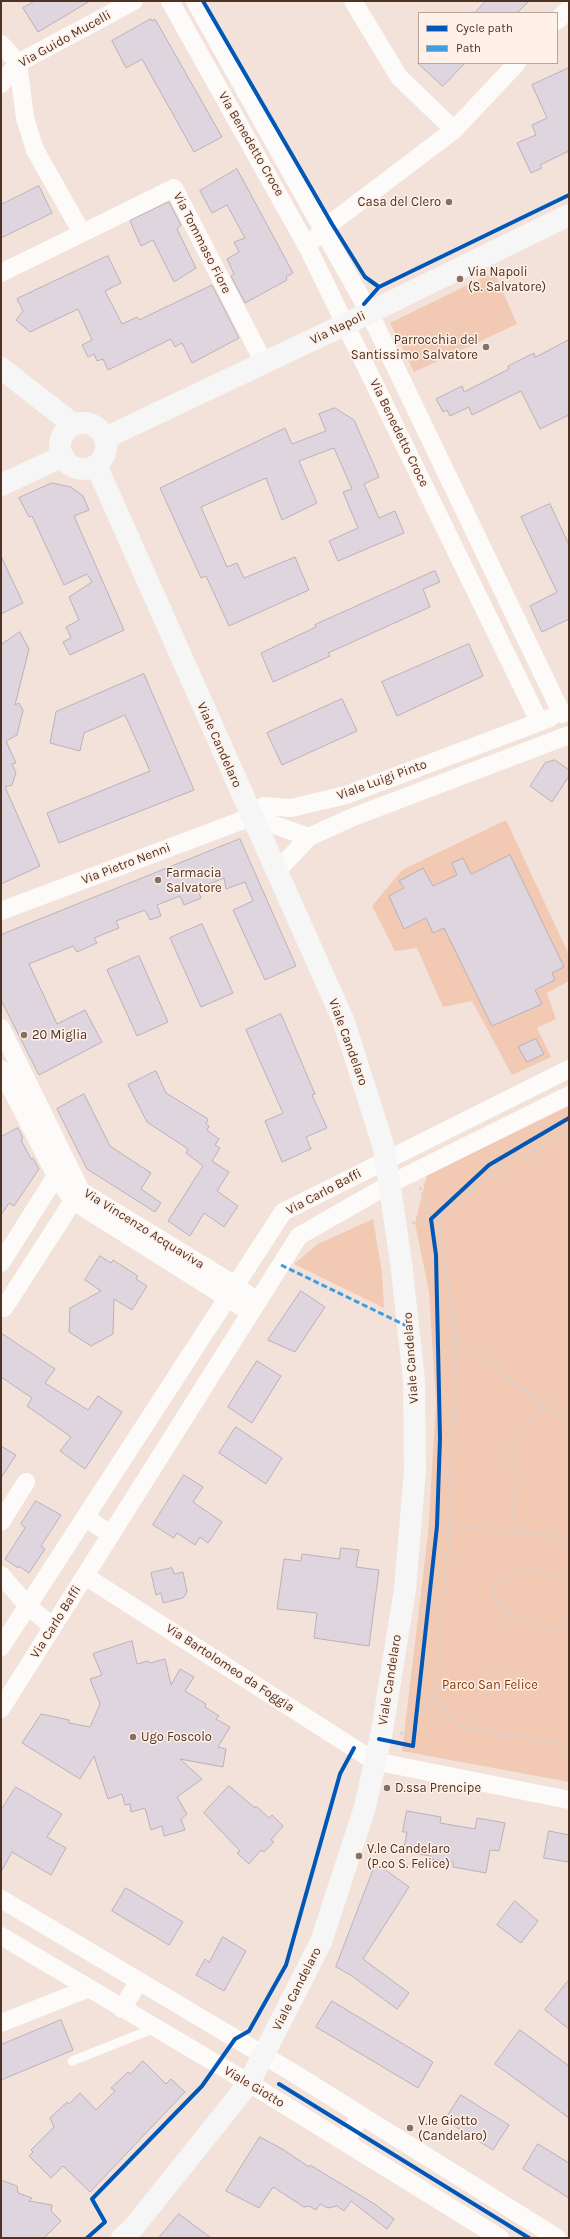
<!DOCTYPE html>
<style>
body{margin:0}
#map{position:relative;width:570px;height:2239px;overflow:hidden;background:#f2e2da;font-family:Karla,sans-serif}
canvas{display:block}
.frame{position:absolute;inset:0;border:2px solid #4e3222;pointer-events:none}
.legend{position:absolute;left:418px;top:12px;width:140px;height:52px;box-sizing:border-box;background:#fff0e8;border:1px solid #b8a499;margin:0;padding:5px 7px;list-style:none;font-size:12px;color:#4e3222}
.legend li{display:flex;align-items:center;gap:8px;height:20px}
.legend b{width:20px;border:1px solid #b8a499}
</style>
<div id="map">
<canvas width="570" height="2239"></canvas>
<div class="frame"></div>
<ul class="legend">
<li><b style="height:5px;background:#0057b8"></b>Cycle path</li>
<li><b style="height:5px;background:#409de0"></b>Path</li>
</ul>
</div>
<script>
const context = document.querySelector('canvas').getContext('2d');
context.lineJoin = 'round';
function fill(path, color) {
  context.fillStyle = color;
  context.fill(path, 'evenodd');
}
function stroke(path, color, width, dash) {
  context.strokeStyle = color;
  context.lineWidth = width;
  context.lineCap = dash ? 'butt' : 'round';
  context.setLineDash(dash || []);
  context.stroke(path);
}
function label(font, color, halo, rows, align = 'center') {
  context.font = font + ' Karla,sans-serif';
  context.lineWidth = 3;
  context.setLineDash([]);
  context.textBaseline = 'middle';
  context.strokeStyle = halo;
  context.fillStyle = color;
  for (const [text, x, y, turn = 0] of rows) {
    context.save();
    context.translate(x, y);
    context.rotate((+turn || 0) * Math.PI / 180);
    context.textAlign = isNaN(turn) ? turn : align;
    if (halo) context.strokeText(text, 0, 0);
    context.fillText(text, 0, 0);
    context.restore();
  }
}
fill(new Path2D(`
 M494,272l23,52 -103,48 -24,-49z
 M506,820l63,135v26l-22,12 9,26 -19,9 14,29 -39,18 -40,-74 -29,6 -26,-59 -22,3 -23,-45 30,-36z
 M569,1106v676l-167,-31 26,-217 8,-130 -7,-112 -14,-69 12,-48z
 M373,1219l9,53 2,36 -90,-44 24,-20z`), '#f2cab4');
const building = new Path2D(`
 M35,1h55l-52,31 -15,-24z
 M486,1h43l-12,12h-42z
 M151,19l1,2 3,-2 67,118 -28,15 -52,-93 -16,9 -14,-27z
 M418,63h47l-22,23z
 M569,68v83l-29,14 2,3 -11,5 -14,-30 19,-8 -4,-10 15,-7 -15,-33z
 M237,169l56,104 -7,4 1,3 -42,23 -14,-27 3,-2 -7,-15 12,-7 -5,-10 11,-4 -18,-33 -15,8 -12,-22z
 M39,186l13,27 -51,25v-33z
 M169,202l12,23 -4,4 19,39 -22,14 -21,-42 -12,6 -11,-25z
 M108,256l13,27 -16,8 17,33 15,-7 2,3 73,-35 27,53 -47,25 -10,-20 -7,4 -4,-8 -63,31 -5,-11 -6,2 -3,-7 -6,3 -6,-12 10,-5 -14,-31 -48,23 -14,-12 7,-9 -6,-12z
 M569,340v75l-29,14 -19,-38 -49,24 -3,-8 -19,9 -3,-6 -4,2 -7,-13 26,-13 2,6 45,-23 -1,-3 26,-13 1,4z
 M335,408l19,12 25,57 -15,7 15,34 16,-7 9,22 -66,28 -9,-20 29,-13 -15,-36 9,-3 -18,-41 -35,13 18,42 -35,17 -16,-42 -65,29 26,60 10,-4 7,15 51,-21 14,33 -80,36 -23,-50 -5,2 -41,-90 125,-60 7,16 34,-13 -7,-17z
 M52,483l19,4 12,9 6,14 -15,6 50,114 -54,25 -7,-13 8,-4 -5,-11 13,-7 -10,-23 23,-15 -5,-8 -23,11 -32,-69 -3,1 -10,-19z
 M550,504l19,41v74l-27,13 -12,-26 27,-14 -36,-75z
 M1,556l22,47 -22,11z
 M435,571l5,11 -17,7 7,18 -102,46 2,3 -57,26 -12,-29 55,-26 -1,-2z
 M20,632l9,17 -14,56 4,-2 4,7 -6,25 -11,6 10,22 -4,1 4,9 -4,12 -7,2 35,79 -39,18v-239z
 M469,644l14,32 -86,40 -15,-34z
 M144,674l50,116 -135,53 -12,-30 103,-42 -25,-56 -41,18 -4,18 -30,-8 6,-31z
 M342,699l15,32 -75,34 -15,-32z
 M555,760l14,10v6l-17,26 -22,-16 15,-23z
 M240,839l56,127 -31,14 -32,-70 20,-9 -8,-19 -19,7 -2,-11 -27,11 4,9 -17,7 -4,-9 -23,9 4,11 -11,4 -5,-10 -29,11 3,7 -25,10 3,5 -20,9 -4,-6 -44,18 28,60 28,-14 17,32 -63,33 -38,-75v-65z
 M510,855l54,112 -12,6 3,7 -20,10 7,14 -50,22 -48,-98 -11,5 -7,-15 -22,11 -15,-33 15,-8 -5,-7 24,-13 10,18 24,-11 -5,-12 11,-5 8,16z
 M202,924l31,69 -32,14 -31,-69z
 M139,956l29,66 -31,14 -30,-66z
 M281,1014l34,80 -3,1 15,33 -21,9 5,12 -29,13 -17,-41 18,-8 -37,-83z
 M536,1039l8,15 -17,8 -9,-15z
 M156,1071l10,22 42,26 -2,5 3,2 -2,4 12,9 -4,6 5,3 -8,13 17,11 -12,19 21,15 -14,21 -20,-14 -14,23 -22,-15 35,-55 -17,-13 2,-4 -41,-27 -19,-37z
 M84,1094l26,52 41,27 -10,16 20,14 -6,9 -68,-43 -30,-60z
 M18,1128l5,10 -2,2 10,19 2,-1 6,11 -25,37 -5,-3 -8,12v-78z
 M100,1256l11,7 2,-3 25,16 -2,3 11,7 -15,24 -18,-11 -1,35 -22,12 -22,-14 1,-24 31,-17 -16,-11z
 M301,1291l24,16 -30,45 -27,-12z
 M1,1333l54,36 -10,14 43,27 10,-14 24,16 -37,57 -25,-18 11,-14 -44,-31 5,-8 -31,-21z
 M257,1361l24,15 -29,47 -24,-16z
 M236,1427l46,31 -16,26 -47,-31z
 M1,1446l15,9 -15,23z
 M184,1475l19,12 -10,15 29,20 -14,21 -8,-6 -5,8 -18,-12 -3,5 -21,-13z
 M36,1501l25,14 -20,31 4,3 -16,24 -10,-7 -1,2 -13,-9 20,-31 -4,-4z
 M341,1548l18,2 -3,17 23,3 -10,76 -55,-8 3,-25 -40,-4 7,-50 17,2 1,-7 37,5z
 M172,1568l2,6 9,-2 4,20 -4,6 -20,5 -2,-10 -5,2 -5,-22z
 M132,1641l5,23 11,-3 2,2 15,-4 6,26 9,-16 14,8 -9,14 21,13 -1,3 14,9 -3,3 14,8 -12,20 8,2 -3,18 -43,-8 22,20 -25,18 10,17 -6,5 4,11 -21,6 -2,-10 -11,4 -6,-22 -14,4 -1,-8 -5,1 -3,-11 -14,5 -14,-43 -14,23 -58,-36 19,-29 28,6v3l21,4 10,-23 -10,-25 12,-4 -9,-21z
 M229,1786l26,22 1,-2 13,12 3,-3 11,11 -12,14 3,2 -10,10 -3,-2 -12,14 -12,-11 3,-2 -36,-38z
 M16,1787l46,27 -15,23 19,11 -15,27 -39,-23 -11,20v-62z
 M407,1811l34,6 -1,6 35,6 2,-11 28,5 -6,28 -9,-1 -4,23 -33,-6v-5l-23,-3 1,-3 -14,-2 1,-3 -14,-3 3,-16h-4z
 M549,1831l20,4v27l-25,-4z
 M376,1863l33,24 -46,72 46,34 -12,16 -45,-33 -16,-9z
 M126,1888l57,34 -14,23 -57,-34z
 M515,1901l23,20 -17,22 -24,-18z
 M223,1937l23,14 -22,40 -28,-16 9,-16 4,3z
 M569,1980v49l-24,-19z
 M332,2001l101,61 -15,26 -102,-61z
 M61,2020l12,30 -72,30v-35z
 M520,2030l49,36v52l-74,-54z
 M143,2061l23,23 5,-5 14,13 -95,100 -27,-26 -12,12 -22,-22 4,-4 -2,-2 23,-23 -4,-9 17,-16 2,2 11,-11 16,17 19,-19 -4,-3 17,-16 2,2z
 M461,2095l48,30 -16,25 -48,-30z
 M260,2137l24,13 25,17 1,-2 66,40 18,14 -7,10 -36,-28 -7,10 -7,-5 -9,2 -8,-4 -4,6 -7,-4 -5,1 -31,-20 -14,21 -33,-17z
 M538,2144l31,19v35l-46,-29z
 M1,2180l16,6 1,7 14,5 -3,3 23,4 -1,6 10,10 -17,17h-43z
 M179,2214l32,24h-52z`);
fill(building, '#ded5df');
stroke(building, '#bab0ba', 1);
stroke(new Path2D(`
 M569,1132l-72,36 -59,52 18,120 -6,185 -16,170 14,22 15,10 106,18
 M420,1187l11,32 7,1
 M412,1223l19,-4
 M456,1340l87,63 26,22
 M429,1526l21,-1 100,10 19,11
 M514,1532l-3,-87 32,-42
 M569,1588c-22,-23 -45,-20 -72,-8 -1,3 -4,8 -4,12 0,24 50,43 69,32 2,-1 5,-4 7,-6
 M400,1733l6,1 28,-39`), '#d8d2cf', 2.5, [3, 3]);
stroke(new Path2D(`
 M72,2061l83,-33`), '#fdfbf9', 9);
stroke(new Path2D(`
 M170,1l138,247 231,473
 M195,1l174,311 193,402
 M353,1l46,76 55,53
 M557,21l12,-13
 M1,44l17,19 7,55 10,32 47,83
 M1,84l17,-21 116,-62
 M315,239l7,-9 132,-100 63,-67
 M1,273l173,-85 90,175
 M251,817l58,20
 M276,872l33,-35 44,-20 216,-82
 M1,911l250,-94 13,-11 27,2 55,-13 204,-77
 M1,1028l80,163 154,94 23,17
 M1,1069l55,107 17,25 178,112
 M1,1263l55,-87 10,-4
 M1,1306l3,2 69,-107
 M85,1517l26,18
 M1,1522l25,-40
 M1,1575l27,31 25,21
 M85,1576l289,185 195,39
 M1,1647l282,-435 286,-143
 M1,1709l298,-473 91,-52 179,-89
 M1,1899l294,175 262,164
 M1,1936l248,147 251,155
 M122,2009l17,-28
 M1,2023l86,-34
 M345,2142l16,-27`), '#fdfbf9', 18);
stroke(new Path2D(`
 M1,368l73,57
 M60 446a23 23 0 1 1 46 0a23 23 0 1 1-46 0Z
 M105,438l241,-114 223,-109
 M96,465l248,557 40,126 17,114 13,118 1,90 -10,119 -23,142 -17,76 -44,135 -72,141 -116,145 -11,10
 M1,485l62,-29`), '#f5f6f5', 22);
stroke(new Path2D(`
 M281,1265l128,62`), '#409de0', 3, [6, 3]);
stroke(new Path2D(`
 M203,1l129,223 33,53 14,10
 M364,304l15,-17 190,-92
 M379,1739l34,7 24,-220 3,-88 -4,-183 -5,-36 58,-54 80,-47
 M279,2084l250,154
 M87,2238l18,-16 -13,-23 110,-113 33,-47 14,-8 37,-66 54,-191 14,-26`), '#0057b8', 4);
for (const [x, y, r, color] of [
 [449,202,4,"#877062"],
 [460,279,4,"#877062"],
 [486,347,4,"#877062"],
 [158,880,4,"#877062"],
 [24,1035,4,"#877062"],
 [133,1737,4,"#877062"],
 [387,1788,4,"#877062"],
 [359,1856,4,"#877062"],
 [410,2128,4,"#877062"]
]) {
  const dot = new Path2D();
  dot.arc(x, y, r, 0, 2 * Math.PI);
  context.fillStyle = color;
  context.fill(dot);
  stroke(dot, '#fff0e8', 1.5);
}
label('13px', '#4e3222', '#fff0e8', [
 ["Via Guido Mucelli",65,39,-29],
 ["Via Benedetto Croce",251,144,60],
 ["Via Tommaso Fiore",202,243,63],
 ["Via Napoli",338,328,-26],
 ["Via Benedetto Croce",399,433,64],
 ["Viale Candelaro",219,745,66],
 ["Viale Luigi Pinto",382,780,-20],
 ["Via Pietro Nenni",126,864,-21],
 ["Viale Candelaro",348,1042,70],
 ["Via Carlo Baffi",324,1192,-28],
 ["Via Vincenzo Acquaviva",144,1229,32],
 ["Viale Candelaro",411,1358,-94],
 ["Via Carlo Baffi",56,1622,-58],
 ["Via Bartolomeo da Foggia",230,1668,33],
 ["Viale Candelaro",390,1680,-81],
 ["Viale Candelaro",297,1989,-63],
 ["Viale Giotto",254,2087,31]
]);
label('13px', '#4e3222', '#fff0e8', [
 ["Casa del Clero",441,202,"right"],
 ["Via Napoli",468,272],
 ["(S. Salvatore)",468,287],
 ["Parrocchia del",478,340,"right"],
 ["Santissimo Salvatore",478,355,"right"],
 ["Farmacia",166,873],
 ["Salvatore",166,888],
 ["20 Miglia",32,1035],
 ["Ugo Foscolo",141,1737],
 ["D.ssa Prencipe",395,1788],
 ["V.le Candelaro",367,1849],
 ["(P.co S. Felice)",367,1864],
 ["V.le Giotto",418,2121],
 ["(Candelaro)",418,2136]
], 'left');
label('13px', '#823a00', '#fff0e8', [
 ["Parco San Felice",490,1685]
]);
</script>
